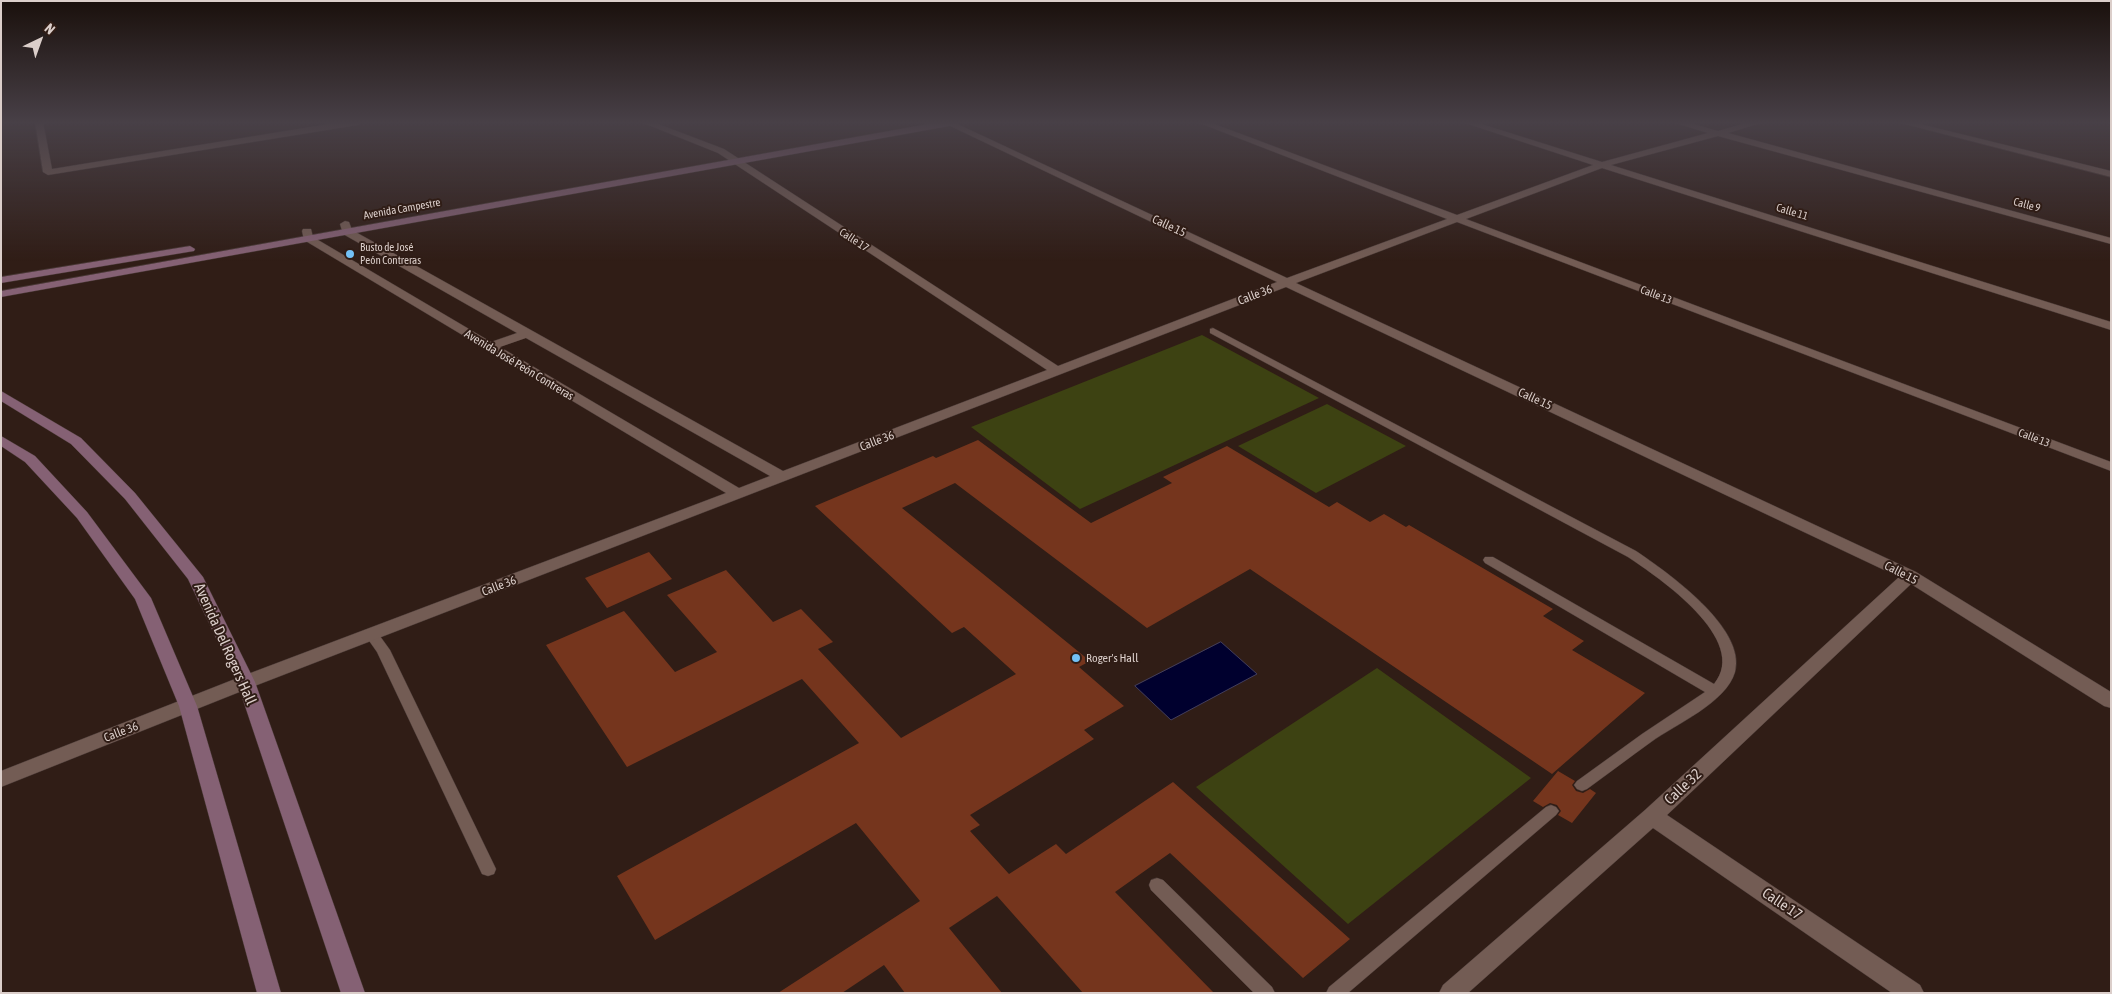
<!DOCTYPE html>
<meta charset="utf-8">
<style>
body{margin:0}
#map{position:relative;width:2112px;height:994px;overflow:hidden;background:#301d16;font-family:"Asap Condensed",sans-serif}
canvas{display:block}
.frame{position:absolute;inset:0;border:2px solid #dbceca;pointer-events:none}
.north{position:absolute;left:15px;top:15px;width:50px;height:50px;-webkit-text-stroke:4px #301d16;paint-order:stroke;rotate:42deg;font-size:14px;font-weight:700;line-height:20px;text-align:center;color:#dbceca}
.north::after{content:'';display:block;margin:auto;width:18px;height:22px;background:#dbceca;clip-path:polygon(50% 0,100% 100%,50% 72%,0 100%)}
</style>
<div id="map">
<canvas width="2112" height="994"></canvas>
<div class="frame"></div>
<div class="north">N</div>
</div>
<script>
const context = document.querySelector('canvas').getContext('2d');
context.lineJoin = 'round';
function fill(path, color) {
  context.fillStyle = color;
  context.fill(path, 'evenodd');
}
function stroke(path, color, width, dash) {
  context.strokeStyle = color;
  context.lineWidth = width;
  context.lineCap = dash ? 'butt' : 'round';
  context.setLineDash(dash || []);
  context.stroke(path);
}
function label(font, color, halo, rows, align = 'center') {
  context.font = font + ' "Asap Condensed",sans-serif';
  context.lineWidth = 4;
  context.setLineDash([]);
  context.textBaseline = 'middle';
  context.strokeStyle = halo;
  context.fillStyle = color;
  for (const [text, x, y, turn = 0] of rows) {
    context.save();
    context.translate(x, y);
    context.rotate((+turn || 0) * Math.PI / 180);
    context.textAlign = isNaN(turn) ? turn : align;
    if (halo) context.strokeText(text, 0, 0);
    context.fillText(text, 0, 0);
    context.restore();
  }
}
fill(new Path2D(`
 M1202,335l117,63 -239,111 -109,-82z
 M1327,404l79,42 -90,47 -78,-47z
 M1377,668l154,110 -183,146 -152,-137z`), '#3d4212');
const water = new Path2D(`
 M1221,642l36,32 -86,46 -36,-34z`);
fill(water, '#00002e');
stroke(water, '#423e5d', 1);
fill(new Path2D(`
 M978,440l113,83 81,-40 -9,-6 64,-31 102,61 8,-5 33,20 14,-8 22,13 3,-2 144,84 -10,7 41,25 -12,9 73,43 -93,81 -302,-205 -103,59 -192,-145 -53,25 188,153 -11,6 45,39 -40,24 10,9 -124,76 10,10 -10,6 39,43 47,-30 10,10 107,-72 177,157 -47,39 -133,-125 -55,39 99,101h-131l-86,-97 -48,32 53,65h-97l-21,-28 -42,28h-64l142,-92 -64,-78 -201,117 -38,-64 242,-133 -57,-64 -175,88 -81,-122 78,-34 51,61 42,-20 -50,-57 59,-25 47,52 28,-13 32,33 -15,7 83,89 115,-64 -52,-47 -12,6 -137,-127 118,-50 3,2z
 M649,552l23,27 -65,29 -22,-30z
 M1558,771l17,10 -3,4 4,6 7,2 7,-4 6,4 -24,30 -14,-8 3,-4 -4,-6 -7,-2 -7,4 -10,-6z`), '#75351d');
const lane = new Path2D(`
 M1213,328l423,223c31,21 111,77 99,121 -9,31 -59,52 -84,70 -21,15 -42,31 -64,47l-5,2 -5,-2 -3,-4 3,-4 65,-47 63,-42 -220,-129 -2,-3 2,-3h8l221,127c37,-44 -56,-107 -86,-127l-418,-224v-4z
 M372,631l5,1 13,18 106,219 -2,5 -6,2 -6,-2 -105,-222 -12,-17 2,-3z
 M1551,805l5,2 3,4 -3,4 -208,178h-22l3,-6 217,-180z
 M1157,878l6,2 109,107 3,6h-21l-103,-103 -2,-5 2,-5z`);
const street = new Path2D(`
 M35,122h8l9,47 289,-47h21l-4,3 -310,50 -5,-3z
 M641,122h12l71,27 334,217 219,-84 -335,-160h11l334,156 160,-59 -250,-97h12l248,93 136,-50 -131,-43h13l127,40 106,-29 -36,-11h14l32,9 31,-9h15l-36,11 383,105v6l-393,-108 -107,29 500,157v8l-509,-162 -136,51 645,243v9l-654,-249 -161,61 620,289 195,120v16l-7,-2 -193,-122 -244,231 253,170 4,8h-32l-239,-165 -185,165h-29l4,-8 202,-175 254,-233 -613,-290 -1034,400 -251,100v-16l239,-94 486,-184 -422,-253 -2,-9 1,-2h8l2,8 178,105 26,-9 -174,-99 -3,-10 5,-3 4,1 3,8 431,241 264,-101 -329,-217zM526,338l244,138 -31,12 -239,-141z
 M1897,122h15l199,49v6z`);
const secondary = new Path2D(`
 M939,122h20l-4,3 -954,172v-6z
 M190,246l5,3 -1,2 -193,32v-6z
 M1,391l80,47 54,55 68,84 52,105 110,311h-24l-104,-311 -49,-103 -63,-80 -54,-55 -70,-43z
 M1,436l34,20 52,56 64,86 46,108 84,287h-24l-78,-287 -44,-107 -58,-81 -52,-56 -24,-16z`);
stroke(lane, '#463733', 1);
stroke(street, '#463733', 1);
stroke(secondary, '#463733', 1);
fill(lane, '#735c54');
fill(street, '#735c54');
fill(secondary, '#856174');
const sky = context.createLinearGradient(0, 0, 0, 261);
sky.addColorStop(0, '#1a100c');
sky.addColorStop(0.47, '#484047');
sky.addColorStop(1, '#48404700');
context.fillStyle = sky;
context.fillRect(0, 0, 2112, 261);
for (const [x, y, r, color] of [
 [350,254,5,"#73c1f6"],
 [1076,658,5,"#73c1f6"]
]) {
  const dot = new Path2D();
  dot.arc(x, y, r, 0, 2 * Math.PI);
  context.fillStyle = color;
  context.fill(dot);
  stroke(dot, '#301d16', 2);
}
label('11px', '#dbceca', '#301d16', [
 ["Calle 9",2027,205,15],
 ["Avenida Campestre",402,209,-10],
 ["Calle 11",1792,212,17],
 ["Calle 17",854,240,33],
 ["Calle 13",1656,295,21],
 ["Calle 13",2034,438,21]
]);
label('11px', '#dbceca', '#301d16', [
 ["Busto de José",360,248],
 ["Peón Contreras",360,261]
], 'left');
label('12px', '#dbceca', '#301d16', [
 ["Calle 15",1169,226,25],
 ["Calle 36",1255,295,-21],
 ["Avenida José Peón Contreras",519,365,31],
 ["Calle 15",1535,399,25],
 ["Calle 36",877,441,-21],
 ["Calle 15",1901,573,27],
 ["Calle 36",499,586,-21],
 ["Calle 36",121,732,-21]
]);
label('12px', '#dbceca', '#301d16', [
 ["Roger's Hall",1086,658]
], 'left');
label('15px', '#dbceca', '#301d16', [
 ["Avenida Del Rogers Hall",225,644,66],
 ["Calle 32",1683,787,-43],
 ["Calle 17",1782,904,34]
]);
</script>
